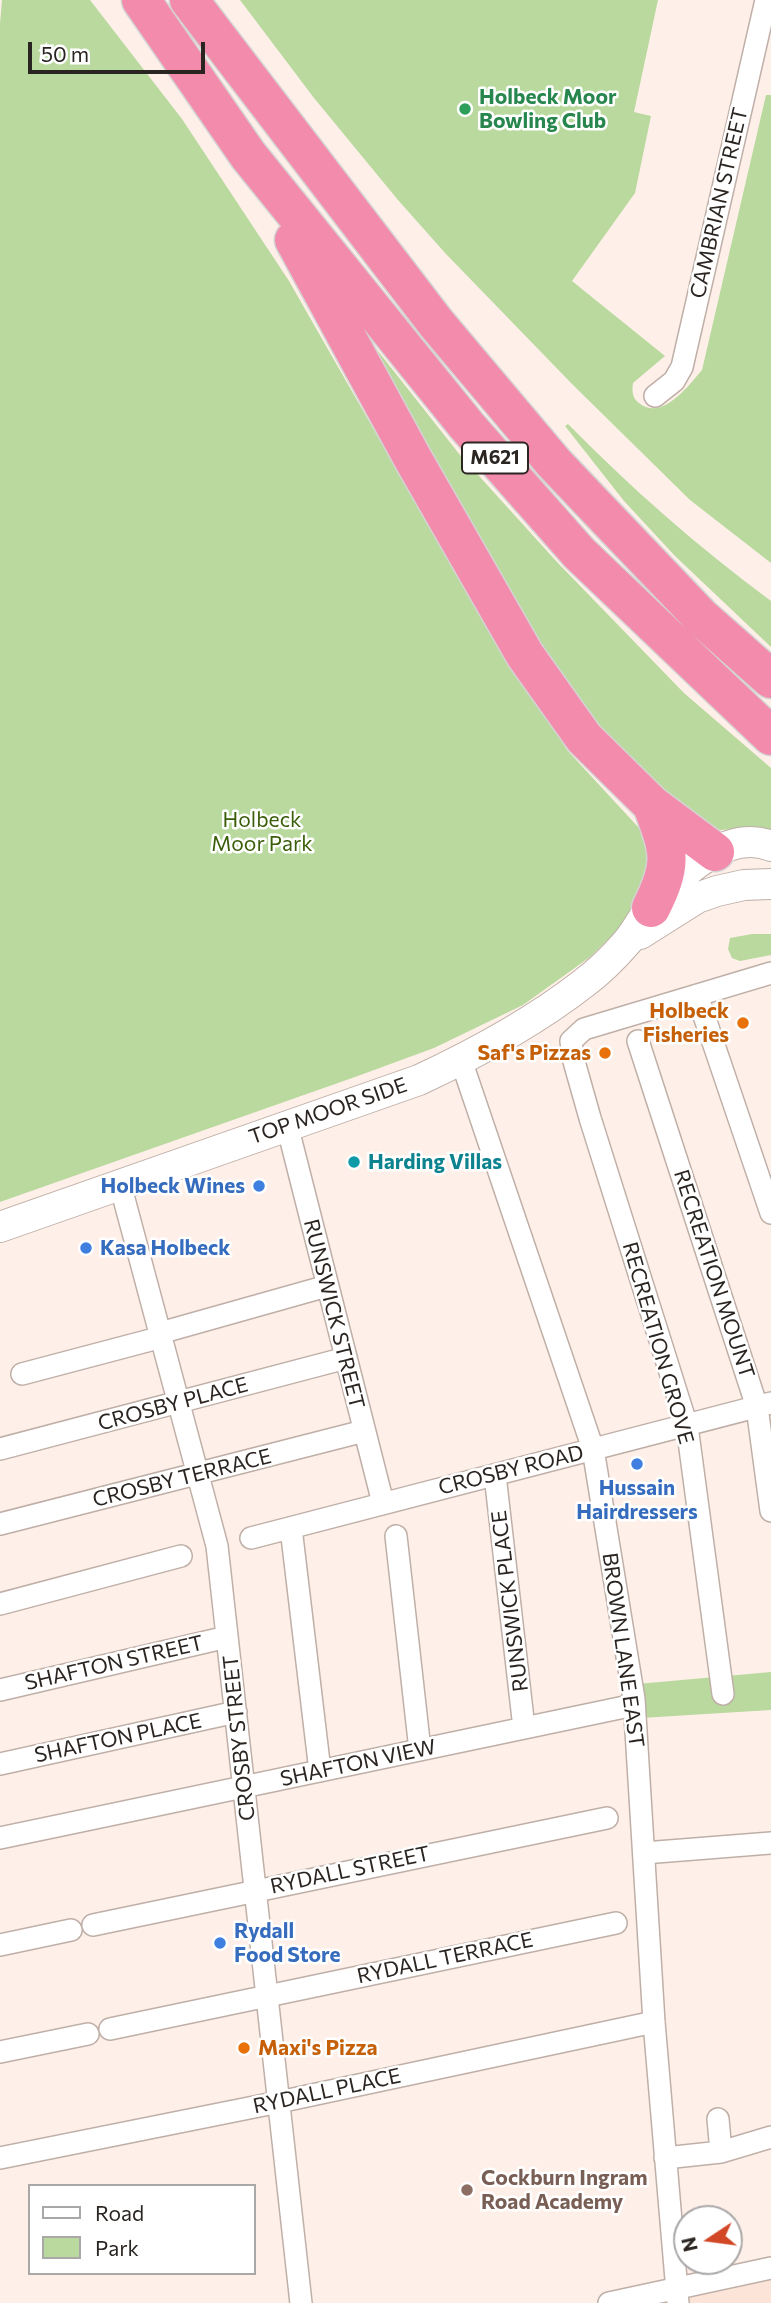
<!DOCTYPE html>
<style>
body{margin:0}
#map{position:relative;width:771px;height:2303px;overflow:hidden;background:#fef0e9;font-family:Commissioner,sans-serif}
canvas{display:block}
.legend{position:absolute;left:28px;top:2184px;width:228px;height:91px;box-sizing:border-box;background:#fff;border:2px solid #aaa8a7;margin:0;padding:9px 12px;list-style:none;font-size:21px;color:#2b2522}
.legend li{display:flex;align-items:center;gap:14px;height:35px}
.legend b{width:35px;border:2px solid #aaa8a7}
.north{position:absolute;left:673px;top:2205px;width:70px;height:70px;box-sizing:border-box;background:#fff;border:2px solid #aaa8a7;border-radius:50%;rotate:257deg;font-size:19px;font-weight:700;line-height:28px;text-align:center;color:#2b2522}
.north::after{content:'';display:block;margin:auto;width:24px;height:32px;background:#d24827;clip-path:polygon(50% 0,100% 100%,50% 72%,0 100%)}
.scale{position:absolute;left:28px;top:42px;width:177px;height:32px;box-sizing:border-box;border:4px solid #2b2522;border-top:0;padding-left:9px;font-size:21px;line-height:24px;white-space:nowrap;color:#2b2522;-webkit-text-stroke:5px #fff;paint-order:stroke}
</style>
<div id="map">
<canvas width="771" height="2303"></canvas>
<ul class="legend">
<li><b style="height:9px;background:#fff"></b>Road</li>
<li><b style="height:19px;background:#b9d99e"></b>Park</li>
</ul>
<div class="north">N</div>
<div class="scale">50 m</div>
</div>
<script>
const context = document.querySelector('canvas').getContext('2d');
context.lineJoin = 'round';
function fill(path, color) {
  context.fillStyle = color;
  context.fill(path, 'evenodd');
}
function stroke(path, color, width, dash) {
  context.strokeStyle = color;
  context.lineWidth = width;
  context.lineCap = dash ? 'butt' : 'round';
  context.setLineDash(dash || []);
  context.stroke(path);
}
function label(font, color, halo, rows, align = 'center') {
  context.font = font + ' Commissioner,sans-serif';
  context.lineWidth = 5;
  context.setLineDash([]);
  context.textBaseline = 'middle';
  context.strokeStyle = halo;
  context.fillStyle = color;
  for (const [text, x, y, turn = 0] of rows) {
    context.save();
    context.translate(x, y);
    context.rotate((+turn || 0) * Math.PI / 180);
    context.textAlign = isNaN(turn) ? turn : align;
    if (halo) context.strokeText(text, 0, 0);
    context.fillText(text, 0, 0);
    context.restore();
  }
}
fill(new Path2D(`
 M771,2268v35h-93l-2,-14z`), '#fce4d9');
fill(new Path2D(`
 M2,0h88l92,119 107,162 137,240 141,229 84,91 7,27 -30,52 -38,37 -67,48 -89,43 -79,29 -355,125v-1178z
 M240,0h418l-24,112 17,4 -16,77 -63,88 93,75 -32,27c-1,8 -1,15 6,20 23,19 50,-18 63,-33l64,-275h5v468l-81,-63 -117,-115 -127,-131 -48,-54 -84,-102z
 M359,327l101,128 97,107 127,131 87,75v63l-11,-4 -39,3 -15,-2 -26,-16 -103,-106z
 M568,424c63,64 130,123 203,177v46l-96,-91 -51,-55 -59,-75z
 M752,934h19v21l-31,6 -8,-3 -4,-9 2,-11z
 M771,1672v38l-130,8 -4,-34z`), '#b9d99e');
const street = new Path2D(`
 M655,396l19,-15 8,-14 84,-367
 M697,995l74,218
 M638,1041l119,366 14,104
 M461,1060l132,389 41,250 20,323 24,281
 M287,1125l96,378
 M120,1184l97,362 84,757
 M160,1333l167,-47
 M22,1374l140,-37
 M0,1449l346,-91
 M495,1475l29,253
 M0,1524l364,-93
 M291,1528l29,243
 M396,1536l24,214
 M251,1538l520,-135
 M0,1604l181,-48
 M0,1690l227,-53
 M723,1694l-36,-268 -97,-308 -17,-60 -2,-17 13,-12 187,-56
 M0,1764l236,-52
 M0,1838l634,-133
 M644,1853l127,-10
 M93,1925l514,-107
 M0,1945l71,-15
 M110,2029l506,-106
 M0,2052l88,-18
 M718,2119l3,33
 M0,2158l279,-56 375,-80
 M665,2158l56,-6 50,-15
 M609,2303l162,-35`);
const secondary = new Path2D(`
 M640,934l57,-36 20,-7 27,-6 27,-1
 M0,1227l419,-147c58,-27 115,-58 165,-97 16,-12 30,-26 43,-41 9,-10 15,-24 24,-34 27,-32 75,-80 120,-62`);
const highway = new Path2D(`
 M141,0l107,155 219,271 112,127 192,183
 M189,0l247,323 118,140 147,154 70,62
 M294,240l119,219 112,196 59,83 68,67 63,47
 M651,908c23,-46 18,-56 1,-103`);
stroke(street, '#bfafa7', 24);
stroke(secondary, '#bfafa7', 32);
stroke(highway, '#d5d3d3', 41);
stroke(street, '#fff', 21);
stroke(secondary, '#fff', 30);
stroke(highway, '#f28bac', 38);
for (const [x, y, r, color] of [
 [465,109,7,"#2e9e5b"],
 [743,1023,7,"#e8710a"],
 [605,1053,7,"#e8710a"],
 [354,1162,7,"#0f9aa8"],
 [259,1186,7,"#3f7fe0"],
 [86,1248,7,"#3f7fe0"],
 [637,1464,7,"#3f7fe0"],
 [220,1943,7,"#3f7fe0"],
 [244,2048,7,"#e8710a"],
 [467,2190,7,"#8d6e63"]
]) {
  const dot = new Path2D();
  dot.arc(x, y, r, 0, 2 * Math.PI);
  context.fillStyle = color;
  context.fill(dot);
  stroke(dot, '#fff', 2.5);
}
for (const [x, y, w] of [
 [495,458,66]
]) {
  const box = new Path2D();
  box.roundRect(x - w / 2, y - 15.5, w, 31, 5);
  context.fillStyle = '#fff';
  context.fill(box);
  stroke(box, '#2b2522', 2);
}
label('bold 19px', '#2b2522', null, [
 ["M621",495,458]
]);
label('bold 21px', '#27864d', '#fff', [
 ["Holbeck Moor",479,97],
 ["Bowling Club",479,121]
], 'left');
label('21px', '#2b2522', '#fff', [
 ["CAMBRIAN STREET",719,203,-77],
 ["TOP MOOR SIDE",328,1111,-19],
 ["RECREATION MOUNT",714,1274,72],
 ["RUNSWICK STREET",334,1314,76],
 ["RECREATION GROVE",658,1343,74],
 ["CROSBY PLACE",173,1404,-15],
 ["CROSBY ROAD",511,1470,-14],
 ["CROSBY TERRACE",182,1478,-14],
 ["RUNSWICK PLACE",510,1601,-97],
 ["BROWN LANE EAST",623,1650,82],
 ["SHAFTON STREET",114,1663,-13],
 ["SHAFTON PLACE",118,1738,-12],
 ["CROSBY STREET",239,1738,-96],
 ["SHAFTON VIEW",358,1763,-12],
 ["RYDALL STREET",350,1870,-12],
 ["RYDALL TERRACE",445,1958,-12],
 ["RYDALL PLACE",327,2091,-12]
]);
label('21px', '#3a5d08', '#fff', [
 ["Holbeck",262,820],
 ["Moor Park",262,844]
]);
label('bold 21px', '#c56008', '#fff', [
 ["Holbeck",729,1011],
 ["Fisheries",729,1035],
 ["Saf's Pizzas",591,1053],
 ["Maxi's Pizza",258,2048,"left"]
], 'right');
label('bold 21px', '#0d838f', '#fff', [
 ["Harding Villas",368,1162]
], 'left');
label('bold 21px', '#366cbe', '#fff', [
 ["Holbeck Wines",245,1186,"right"],
 ["Kasa Holbeck",100,1248],
 ["Hussain",637,1488,"center"],
 ["Hairdressers",637,1512,"center"],
 ["Rydall",234,1931],
 ["Food Store",234,1955]
], 'left');
label('bold 21px', '#785e54', '#fff', [
 ["Cockburn Ingram",481,2178],
 ["Road Academy",481,2202]
], 'left');
</script>
